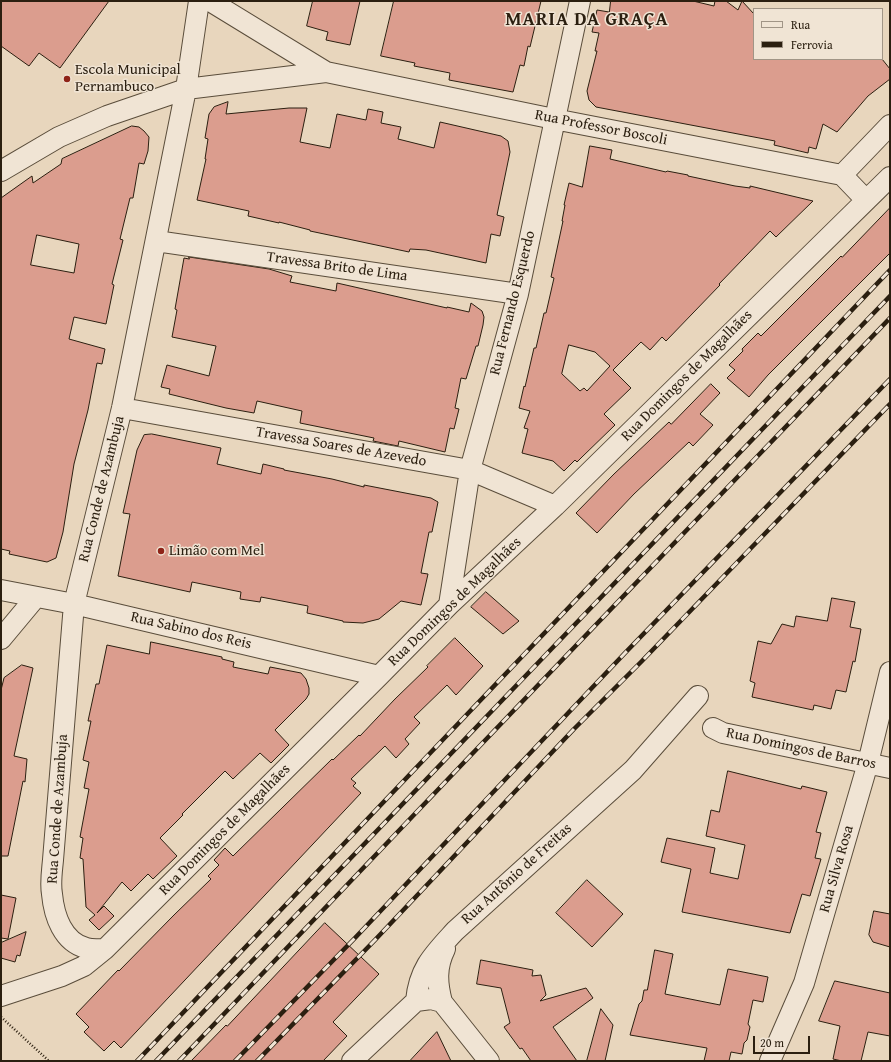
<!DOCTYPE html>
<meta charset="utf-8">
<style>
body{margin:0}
#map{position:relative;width:891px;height:1062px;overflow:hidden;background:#e8d6bd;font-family:"Gentium Book Plus",serif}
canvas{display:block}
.frame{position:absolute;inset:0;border:2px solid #2b1f10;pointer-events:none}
.legend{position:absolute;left:753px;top:8px;width:130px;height:52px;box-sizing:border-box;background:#f0e4d4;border:1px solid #a19586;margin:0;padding:5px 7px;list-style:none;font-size:12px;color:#2b1f10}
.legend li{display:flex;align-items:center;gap:8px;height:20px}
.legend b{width:20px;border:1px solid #a19586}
.scale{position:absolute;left:753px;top:1036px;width:57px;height:18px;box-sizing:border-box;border:2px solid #2b1f10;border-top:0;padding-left:5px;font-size:12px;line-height:14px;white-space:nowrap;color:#2b1f10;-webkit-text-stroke:3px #f0e4d4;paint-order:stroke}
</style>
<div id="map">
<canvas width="891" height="1062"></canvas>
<div class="frame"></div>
<ul class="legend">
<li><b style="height:5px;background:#f0e4d4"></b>Rua</li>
<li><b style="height:5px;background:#2b1f10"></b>Ferrovia</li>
</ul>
<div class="scale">20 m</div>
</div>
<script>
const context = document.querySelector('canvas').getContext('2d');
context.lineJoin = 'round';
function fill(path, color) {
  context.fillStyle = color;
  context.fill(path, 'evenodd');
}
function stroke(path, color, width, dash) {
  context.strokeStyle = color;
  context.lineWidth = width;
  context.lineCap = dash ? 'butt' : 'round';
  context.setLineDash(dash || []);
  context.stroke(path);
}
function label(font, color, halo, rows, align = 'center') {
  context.font = font + ' "Gentium Book Plus",serif';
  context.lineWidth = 3;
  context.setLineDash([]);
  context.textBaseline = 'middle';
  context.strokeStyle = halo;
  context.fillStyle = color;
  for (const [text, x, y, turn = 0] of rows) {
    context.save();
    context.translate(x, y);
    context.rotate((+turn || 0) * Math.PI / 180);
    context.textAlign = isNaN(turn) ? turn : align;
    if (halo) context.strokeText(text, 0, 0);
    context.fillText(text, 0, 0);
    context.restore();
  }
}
const building = new Path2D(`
 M1,1h108l-49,67 -21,-15 -10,13 -28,-20z
 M313,1h47l-10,44 -24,-5 2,-8 -21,-6z
 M394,1h147l-11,46 -2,-1 -4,20 -4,-1 -7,27 -64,-12 1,-7 -36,-7 1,-3 -34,-7z
 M611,1h82l21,5 1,-5h11l12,9 4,-9 12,13v45h128l8,10v10l-22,17 -31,36 -14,-8 -7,25 -7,-2 -1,6 -34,-8 1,-4 -179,-34 -7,-7 -2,-9 10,-40h-2l4,-18 -7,-1 5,-22 12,2z
 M228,102l-2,12 63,-6h18l-7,34 30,6 7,-34 29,6 2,-11 15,3 -2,11 20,4 -3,12 36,9 6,-26 61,14 7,5 2,11 -13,63 7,2 -4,19 -9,-2 -5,29 -60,-13 -16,-1 -1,3 -61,-13 -38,-8v-1l-31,-8v1l-31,-7 1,-5 -52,-11 9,-41h-1l3,-20 -3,-1 4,-24 5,-7z
 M132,126l7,1 5,4 5,6 -1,14 -4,13 -5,-1 -6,35h-3l-10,41 3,1 -11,44 2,1 -8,39 -32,-7 -5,22 36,10 -3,15 -5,-1 -9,47 -14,54 -11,68 -7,26 -9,4 -38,-8 1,-3 -9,-2v-351l31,-22 1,7 28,-19 1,-5zM37,235l42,9 -5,29 -43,-8z
 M590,146l22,4 -2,9 56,13 1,-1 21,4v1l47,10 15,2v-2l63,15 -37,36 -6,-6 -51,53 1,1 -54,56 -4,-4 -12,13 -9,-8 -28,28 18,18 -27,26 11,11 -33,32 -5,5 -2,-2 -11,11 -11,-10 -31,-8 6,-24 -4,-1 6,-17 -11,-3 5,-22 1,1 9,-39h2l8,-35h2l8,-35 -3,-1 12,-56h-1l3,-16h-1l5,-22 13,4zM569,345l26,7 15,14 -23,25 -3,-3 -4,3 -18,-17z
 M890,208v45l-122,122 -19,22 -22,-19 8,-8 -6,-5 14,-14 -1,-2 16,-16 3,3 80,-80 1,1z
 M189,257l80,12 23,7 -2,6 46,9 1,-8 110,25v-1l22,5 2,-9 11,8 2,6 -1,8 -5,21h-2l-10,33 -5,-1 -6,30 4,1 -5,20 -4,-1 -5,24 -46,-11 -1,5 -25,-5 1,-3 -74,-15 2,-12 -45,-10 -3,12 -28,-5 -57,-14 1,-5 -9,-2 6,-22 42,11 7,-30 -44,-9 5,-27 -2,-1 9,-51 5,1z
 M711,384l9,9 -20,21 13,11 -20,21 -4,-4 -55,52 -37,39 -21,-20 38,-39 55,-52 2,2z
 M152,434l69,14 -4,16 44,10 2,-10 21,5v1l48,9 32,8v-2l67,13 7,4 -6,30h-3l-8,41 7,1 -7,31 -20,-4 -22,18 -16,4 -20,-1v-1l-36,-8 1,-7 -47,-9 -1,5 -20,-3 1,-7 -49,-10 -2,10 -72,-16 12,-62 -7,-1 14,-63 7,-15z
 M486,592l33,29 -16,13 -32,-27z
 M832,598l23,4 -5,25 11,2 -6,33 -2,-1 -7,31 -10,-2 -5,19 -17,-4 -1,5 -61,-13 3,-14 -5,-2 8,-40 13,3 11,-20 12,3 2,-11 31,5z
 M455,638l28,28 -27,29 -9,-10 -33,32 6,6 -15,16 4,5 -13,14 -11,-12 -34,33 5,4 -3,3 8,7 -240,255 -7,-7 -10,10 -20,-19 5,-5 -13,-13 42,-44 1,1 55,-56 37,-36 -3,-3 11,-11 -5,-5 11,-12 8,8 99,-97 1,1 26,-25 1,1 35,-37 33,-32 -1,-1z
 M151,642l71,15v2l12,3 -1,5 35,7 2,-7 31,6 5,6 3,9v6l-3,5 -31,31 14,15 -18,18 -11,-10 -27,26 -8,-8 -43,43 1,1 -23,23 17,18 -24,23 -5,-5 -17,17 -9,-9 -25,31 7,-7 10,10 -15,14 -10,-10 6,-5 -9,-8 -3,-48 -3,-1 3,-20 -3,-1 9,-48 -5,-1 5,-26 -6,-2 8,-39h-3l8,-37h3l8,-39 42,9z
 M22,665l11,3 -19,88 13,3 -2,23 -2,-1 -15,75h-7v-166l3,-12z
 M728,771l73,18 1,-3 25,6 -11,40 5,1 -6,25 6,1 -11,37 -8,-2 -12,39 -108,-21 9,-43 -30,-7 6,-24 48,10 -5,25 28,6 7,-34 -39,-9 5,-26 8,2z
 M587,880l36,34 -31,33 -36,-34z
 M1,895l15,3 -8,41 -7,-1z
 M874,911l16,3v33l-17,-5 -4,-7z
 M325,923l54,51 -46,48 14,14 -24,25h-132l35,-36 1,1z
 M26,932l-6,24 -3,-1 -2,7 -14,-4v-15z
 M655,950l18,4 -8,40 55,11 8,-36 40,8 -5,25 -10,-2 -5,24 2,3 -3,13 -3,3 -2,11 -11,-2 -2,9h-25l3,-13 -77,-13 9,-31 3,-3 2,-11h3z
 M481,960l52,10 -1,6 9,-1 5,20 -6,6 46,-13 7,10 -40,29 24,34h-46l-9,-13 -2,1 -16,-22 6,-4 -9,-35 -24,-4z
 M835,981l55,12v43l-22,-4 -7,29h-19l-9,-2 7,-33 -21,-5z
 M601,1009l12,16 -8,36h-18z
 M437,1032l14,29h-41z`);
fill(building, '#db9d8e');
stroke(building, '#2b1f10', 1);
const street = new Path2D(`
 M210,1l116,71
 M1,171l58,-34 48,-21 79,-27 140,-17 228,47 288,56 24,25
 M842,175l48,-50
 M156,241l362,53
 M122,408l348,62 85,36
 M1,590l73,14 305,72
 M449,605l21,-135 48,-176 62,-293
 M1,639l35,-42
 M713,728l10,5 167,35
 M105,949c-6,0 -13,1 -19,-1 -23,-6 -32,-32 -34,-54 -2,-11 0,-23 1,-34l21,-256 48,-196 64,-319 13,-88
 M1,996l61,-20 22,-10 21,-17 274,-273 70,-71 106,-99 335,-329
 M416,1001l15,-2 11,3 47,59
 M442,1002c-5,-19 -6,-35 3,-53
 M352,1061l64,-60c3,-33 18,-47 39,-70l178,-161 65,-74
 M770,1061l34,-78 64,-220 22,-91`);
stroke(street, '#5a4d3b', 22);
stroke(new Path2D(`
 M1,1017l48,44`), '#2b1f10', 2.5, [1, 2]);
stroke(street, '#f0e4d4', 20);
const rail = new Path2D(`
 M137,1061l753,-791
 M156,1061l734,-765
 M179,1061l293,-307 418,-436
 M235,1061l119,-122 271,-286 265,-274
 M257,1061l118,-121 199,-211 67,-67 249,-258`);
stroke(rail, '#2b1f10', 4.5);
stroke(rail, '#f0e4d4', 3, [9]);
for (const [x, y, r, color] of [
 [67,79,4,"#8f2418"],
 [161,551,4,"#8f2418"]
]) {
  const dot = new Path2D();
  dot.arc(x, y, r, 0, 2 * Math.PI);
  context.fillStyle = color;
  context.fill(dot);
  stroke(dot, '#f0e4d4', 1.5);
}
label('15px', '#2b1f10', '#f0e4d4', [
 ["Escola Municipal",75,70],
 ["Pernambuco",75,87],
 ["Limão com Mel",169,551]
], 'left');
label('15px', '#2b1f10', '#f0e4d4', [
 ["Rua Professor Boscoli",601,128,11],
 ["Travessa Brito de Lima",337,267,8],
 ["Rua Fernando Esquerdo",513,303,-76],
 ["Rua Domingos de Magalhães",687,376,-45],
 ["Travessa Soares de Azevedo",341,447,10],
 ["Rua Conde de Azambuja",102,489,-76],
 ["Rua Domingos de Magalhães",455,602,-44],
 ["Rua Sabino dos Reis",191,631,13],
 ["Rua Domingos de Barros",801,749,12],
 ["Rua Conde de Azambuja",58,809,-86],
 ["Rua Domingos de Magalhães",225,830,-45],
 ["Rua Silva Rosa",837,869,-74],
 ["Rua Antônio de Freitas",517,874,-42]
]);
context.letterSpacing = '1px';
label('bold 19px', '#2b1f10', '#f0e4d4', [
 ["MARIA DA GRAÇA",587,20]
]);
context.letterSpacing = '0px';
</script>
